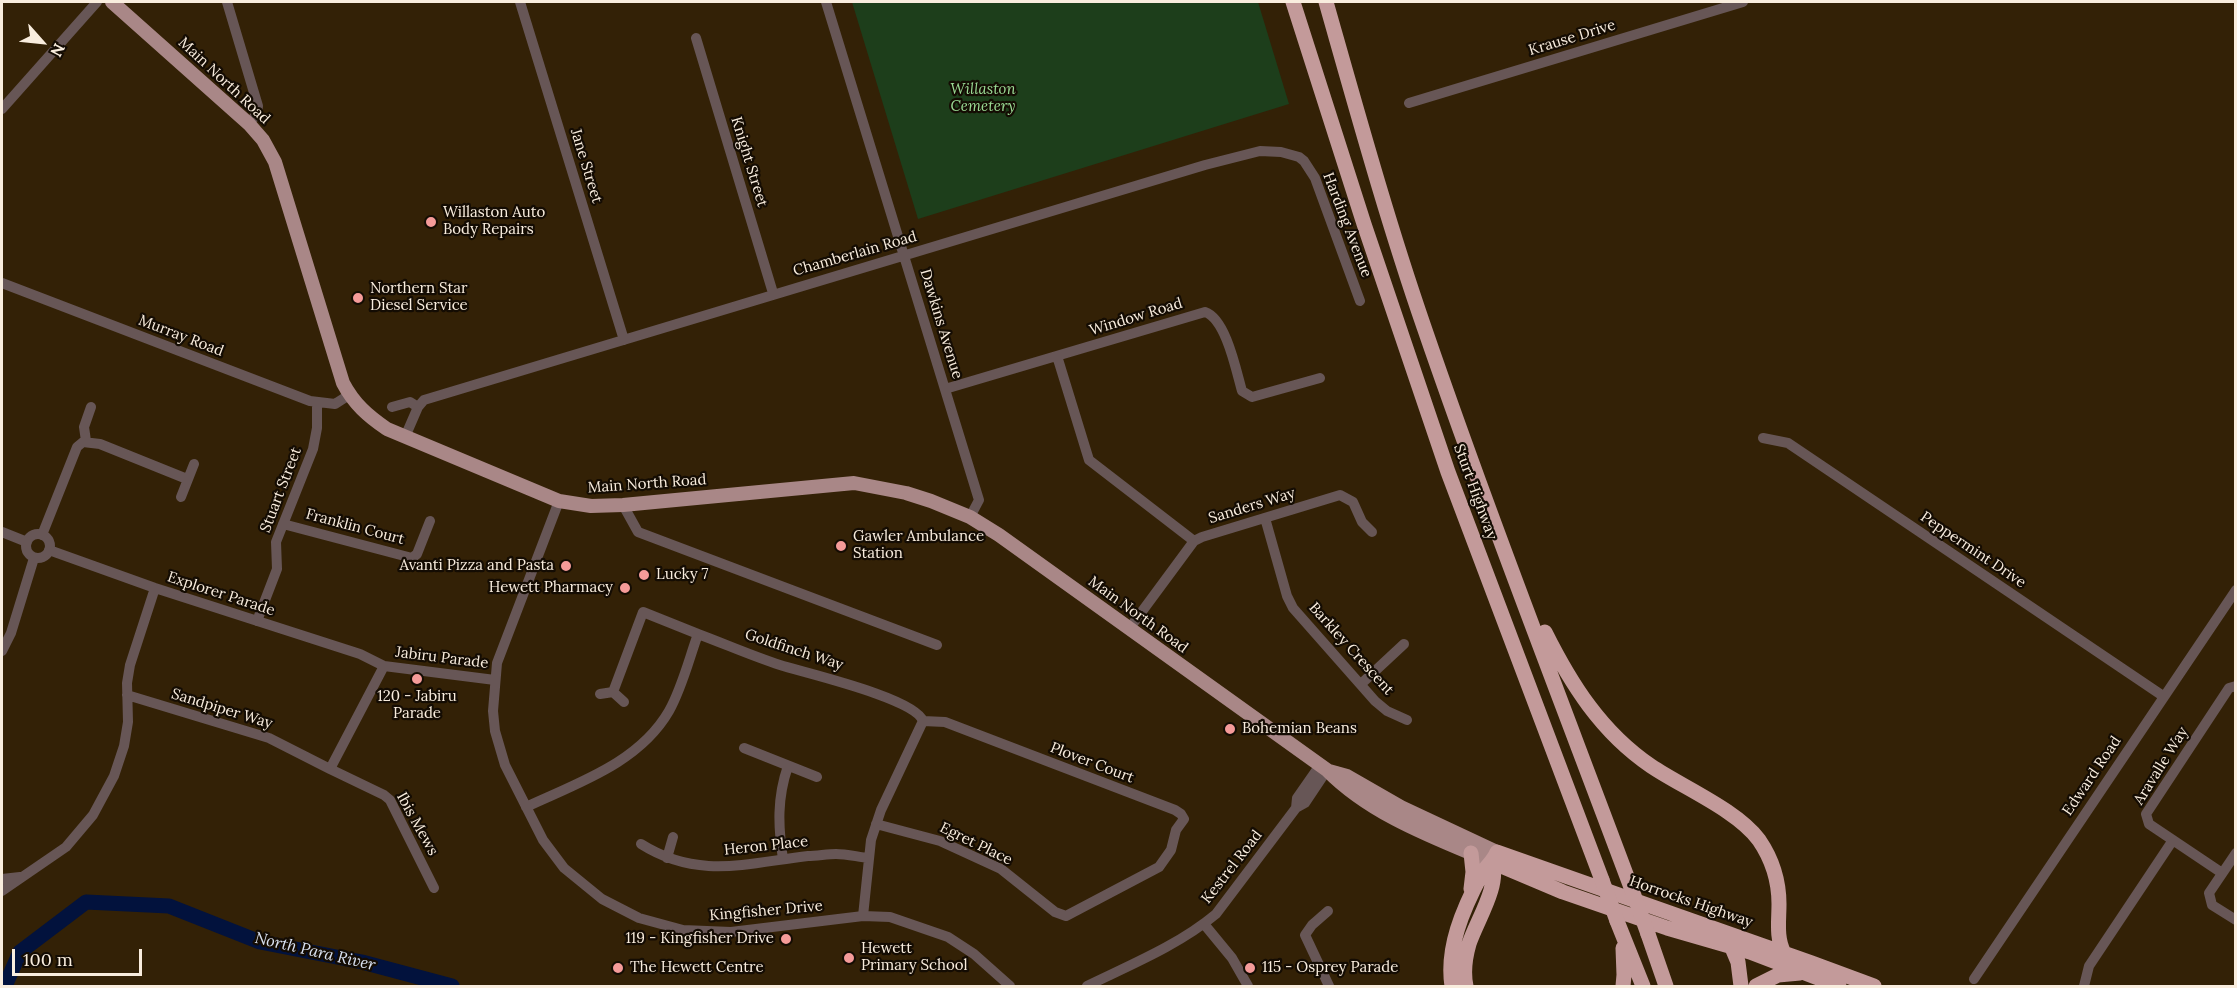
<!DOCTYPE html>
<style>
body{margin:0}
#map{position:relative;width:2237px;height:988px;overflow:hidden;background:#332106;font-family:Lora,serif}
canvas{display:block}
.frame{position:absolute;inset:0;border:3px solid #f9edde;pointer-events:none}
.north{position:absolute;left:12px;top:12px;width:60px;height:60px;-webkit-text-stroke:4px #140c03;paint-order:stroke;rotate:117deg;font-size:16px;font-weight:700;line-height:24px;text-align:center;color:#f9edde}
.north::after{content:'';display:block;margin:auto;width:21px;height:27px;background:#f9edde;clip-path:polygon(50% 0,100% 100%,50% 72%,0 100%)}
.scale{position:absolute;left:12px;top:949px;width:130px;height:27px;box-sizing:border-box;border:3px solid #f9edde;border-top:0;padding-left:8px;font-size:18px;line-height:21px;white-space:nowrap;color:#f9edde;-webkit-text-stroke:4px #140c03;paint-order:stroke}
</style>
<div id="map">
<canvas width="2237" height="988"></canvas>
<div class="frame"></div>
<div class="north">N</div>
<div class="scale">100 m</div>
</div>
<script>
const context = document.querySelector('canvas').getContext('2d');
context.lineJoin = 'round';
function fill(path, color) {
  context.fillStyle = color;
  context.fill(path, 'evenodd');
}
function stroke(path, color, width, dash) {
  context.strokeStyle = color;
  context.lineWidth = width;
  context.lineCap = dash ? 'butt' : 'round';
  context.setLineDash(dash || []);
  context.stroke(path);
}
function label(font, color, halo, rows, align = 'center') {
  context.font = font + ' Lora,serif';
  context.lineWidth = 4.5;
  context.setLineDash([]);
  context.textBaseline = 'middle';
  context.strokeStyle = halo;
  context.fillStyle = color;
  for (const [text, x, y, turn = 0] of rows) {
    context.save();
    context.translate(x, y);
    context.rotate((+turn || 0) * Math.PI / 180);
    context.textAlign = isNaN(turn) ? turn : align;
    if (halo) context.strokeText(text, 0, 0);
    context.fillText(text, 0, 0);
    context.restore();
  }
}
fill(new Path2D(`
 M852,2h406l31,102 -371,115z`), '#1d3e1b');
stroke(new Path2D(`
 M5,986l15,-34 66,-50 83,4 91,36 102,20 90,24`), '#02123d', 15);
stroke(new Path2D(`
 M227,2l31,104 -1,7 -8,11
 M520,2l104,338
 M826,2l153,498 -9,17
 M696,38l77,255
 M1409,103l334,-101
 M2,109l95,-107
 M2,283l308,118 25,3 14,-9
 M1057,356l32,104 105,81
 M945,389l260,-77c21,7 31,58 37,79l10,6 68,-19
 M392,407l18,-5 8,5
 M405,437l13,-30 6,-7 781,-235 55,-14 21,1 18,5 5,4 11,17 45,123
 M1763,438l25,5 375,253
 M86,441l-2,-14 7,-20
 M181,497l13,-33
 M559,501l-62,162 -4,48 2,20 10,34 38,75 21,28 38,31 37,19 44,12 48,2 132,-16 27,1 58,20 26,17 36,32
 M623,505l15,27 299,113
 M1265,518l22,78 6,12 82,93 12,10 20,9
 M283,524l129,34 5,-4 13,-33
 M2,532l25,10
 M26 546a12 12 0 1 1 24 0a12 12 0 1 1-24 0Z
 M42,535l35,-88 6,-5 17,2 87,35
 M49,550l106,38 205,66 24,12 111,14
 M257,621l20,-52 -1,-27 37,-93 4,-21v-26
 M1129,629l65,-88 8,-4 138,-42 13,7 9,20 10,10
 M2,651l9,-18 23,-75
 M1361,684l43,-40
 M600,694l13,-2
 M127,695l142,43 61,31 54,-103
 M624,702l-11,-10 30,-80 55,22
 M744,748l73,29
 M330,769l54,26 6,5 44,88
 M526,807c51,-24 113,-44 143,-96 13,-23 20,-52 29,-77 27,10 54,22 82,31 25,8 135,33 143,56l-42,89 -10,30 -8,76
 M1296,808l1,-10 23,-33
 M876,824l64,17 61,28 54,43 11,4 93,-49 12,-17 5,-20 8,-11 -3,-5 -6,-4 -230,-88 -22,-1
 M641,844c57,36 106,19 167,12 9,0 19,-2 28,-2 11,0 22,3 33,4
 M2236,853l-27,40 3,12 24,15
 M667,858l6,-21
 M783,859c-5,-33 -6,-61 5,-93
 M2222,873l-73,-49 -3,-10 83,-126 7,-2
 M2,879l18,-2
 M2,891l64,-44 27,-32 21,-39 10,-30 4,-24 -1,-39 3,-18 25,-77
 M1328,911l-16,14 -7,10 24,51
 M1204,924l28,34 16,28
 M1974,979l262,-389
 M1087,986c43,-21 92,-41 129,-72l80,-106 9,-5 22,-33
 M2084,986l5,-20 84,-126`), '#675656', 10);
stroke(new Path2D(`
 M112,2l137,122 14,16 12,22 68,221c11,21 25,33 44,46l172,72 32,5 32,-1 231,-22 52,10 25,8 39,16 29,18 328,235c44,45 108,68 165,92
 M1329,771l18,5 54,31 96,45`), '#a98787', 14);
stroke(new Path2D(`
 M1293,2l71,222 84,248 154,408
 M1326,2c31,109 61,218 98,325 65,189 138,376 208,563
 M1545,632c26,52 56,100 106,134 31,21 86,44 108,74 13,19 20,42 20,64 0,17 -3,34 5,49
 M1471,853l2,19 -2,17
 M1492,862l71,30 104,36 83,24 89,34
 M1617,921l26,65
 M1648,934l18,52
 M1730,943l8,19 3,24
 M1623,948l1,27 -1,11
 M1452,986c-6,-38 11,-77 29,-111 5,-9 12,-13 16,-23l315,111 62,23
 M1466,986c-3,-14 -1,-28 3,-42 8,-24 31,-58 23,-82
 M1756,986l22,-11 22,-2`), '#c39a9a', 15);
stroke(new Path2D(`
 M1602,880l15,41
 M1632,890l16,44`), '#c39a9a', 15);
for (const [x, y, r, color] of [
 [431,222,6,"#f59b99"],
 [358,298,6,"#f59b99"],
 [841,546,6,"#f59b99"],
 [566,566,6,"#f59b99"],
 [644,575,6,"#f59b99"],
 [625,588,6,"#f59b99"],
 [417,679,6,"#f59b99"],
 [1230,729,6,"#f59b99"],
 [786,939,6,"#f59b99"],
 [849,958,6,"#f59b99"],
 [618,968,6,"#f59b99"],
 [1250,968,6,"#f59b99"]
]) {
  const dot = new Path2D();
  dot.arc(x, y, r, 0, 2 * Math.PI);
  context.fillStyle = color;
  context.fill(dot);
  stroke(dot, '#140c03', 2);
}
label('15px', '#f9edde', '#140c03', [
 ["Krause Drive",1572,38,-17],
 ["Main North Road",224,81,43],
 ["Knight Street",749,162,73],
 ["Jane Street",586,166,73],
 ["Harding Avenue",1347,225,69],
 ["Chamberlain Road",855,254,-16],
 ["Window Road",1136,317,-17],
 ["Dawkins Avenue",941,324,73],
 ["Murray Road",181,336,21],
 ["Main North Road",647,484,-4],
 ["Stuart Street",281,490,-69],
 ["Sturt Highway",1475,492,70],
 ["Sanders Way",1252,506,-17],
 ["Franklin Court",355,527,15],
 ["Peppermint Drive",1973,550,34],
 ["Explorer Parade",221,594,18],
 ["Main North Road",1138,615,36],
 ["Barkley Crescent",1351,649,48],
 ["Goldfinch Way",794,650,18],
 ["Jabiru Parade",442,658,7],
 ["Sandpiper Way",222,709,17],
 ["Plover Court",1092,763,21],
 ["Aravalle Way",2161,766,-58],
 ["Edward Road",2092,776,-56],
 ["Ibis Mews",417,824,61],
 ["Egret Place",976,844,26],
 ["Heron Place",766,846,-6],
 ["Kestrel Road",1232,867,-52],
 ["Horrocks Highway",1691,902,19],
 ["Kingfisher Drive",766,911,-5]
]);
label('italic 15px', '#9bdb95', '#140c03', [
 ["Willaston",983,90],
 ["Cemetery",983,107]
]);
label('15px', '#f9edde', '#140c03', [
 ["Willaston Auto",443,213],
 ["Body Repairs",443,230],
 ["Northern Star",370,289],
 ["Diesel Service",370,306],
 ["Gawler Ambulance",853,537],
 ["Station",853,554],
 ["Avanti Pizza and Pasta",554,566,"right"],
 ["Lucky 7",656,575],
 ["Hewett Pharmacy",613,588,"right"],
 ["120 - Jabiru",417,697,"center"],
 ["Parade",417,714,"center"],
 ["Bohemian Beans",1242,729],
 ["119 - Kingfisher Drive",774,939,"right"],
 ["Hewett",861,949],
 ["Primary School",861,966],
 ["The Hewett Centre",630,968],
 ["115 - Osprey Parade",1262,968]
], 'left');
label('italic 16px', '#d9e1f1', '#140c03', [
 ["North Para River",315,952,13]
]);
</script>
